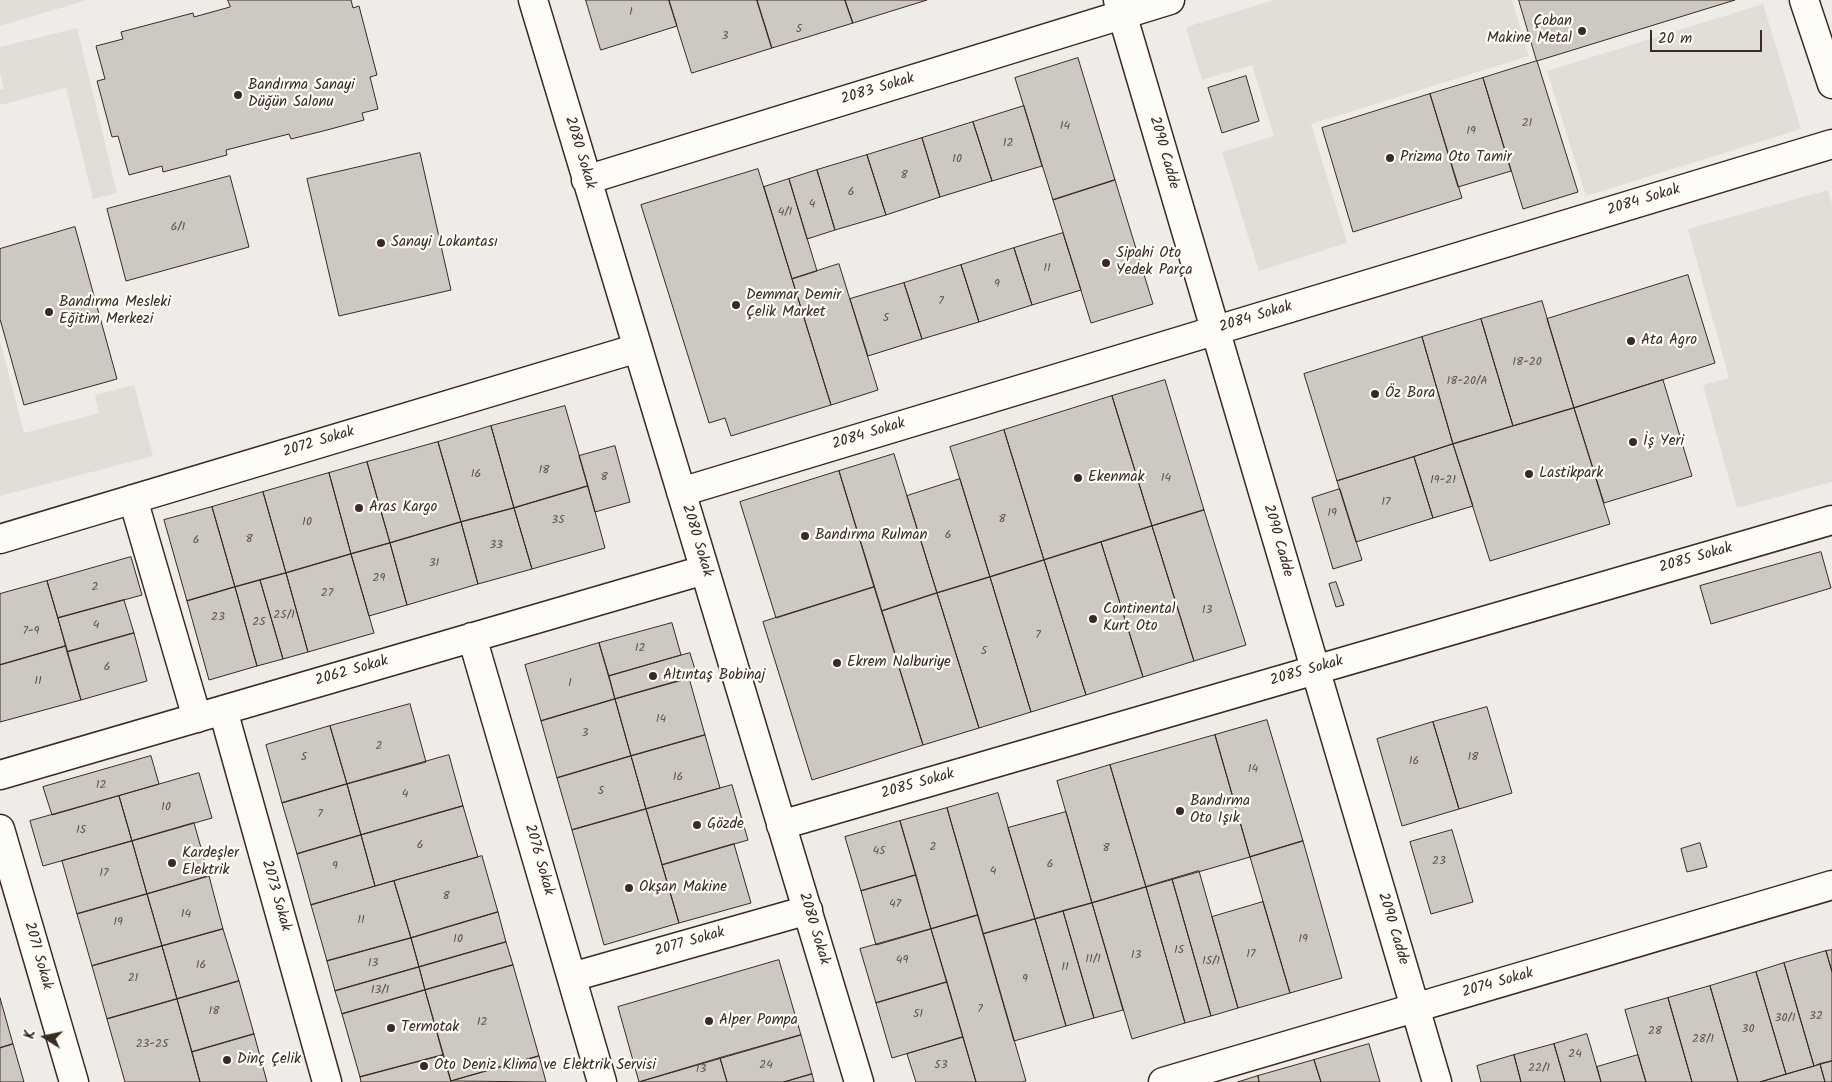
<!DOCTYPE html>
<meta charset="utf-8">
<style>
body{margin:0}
#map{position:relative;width:1832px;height:1082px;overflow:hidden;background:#fdfcf7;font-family:Kalam,sans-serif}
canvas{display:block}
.north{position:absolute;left:20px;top:1012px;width:50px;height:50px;-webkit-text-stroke:4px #fdfcf7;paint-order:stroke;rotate:280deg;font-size:14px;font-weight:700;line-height:20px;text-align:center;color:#3b2a1e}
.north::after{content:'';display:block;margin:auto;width:18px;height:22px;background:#3b2a1e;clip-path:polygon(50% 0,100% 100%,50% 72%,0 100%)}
.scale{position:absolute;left:1650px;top:30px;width:112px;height:22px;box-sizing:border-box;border:2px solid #3b2a1e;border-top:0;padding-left:6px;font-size:15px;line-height:18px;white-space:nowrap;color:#3b2a1e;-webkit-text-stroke:4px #fdfcf7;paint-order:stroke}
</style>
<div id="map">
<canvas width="1832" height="1082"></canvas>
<div class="north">K</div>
<div class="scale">20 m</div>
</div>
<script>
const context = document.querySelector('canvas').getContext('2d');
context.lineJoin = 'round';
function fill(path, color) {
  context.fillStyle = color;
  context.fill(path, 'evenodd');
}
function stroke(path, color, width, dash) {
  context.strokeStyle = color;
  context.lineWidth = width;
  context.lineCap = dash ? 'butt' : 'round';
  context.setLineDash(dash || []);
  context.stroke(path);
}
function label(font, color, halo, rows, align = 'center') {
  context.font = font + ' Kalam,sans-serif';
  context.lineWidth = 4.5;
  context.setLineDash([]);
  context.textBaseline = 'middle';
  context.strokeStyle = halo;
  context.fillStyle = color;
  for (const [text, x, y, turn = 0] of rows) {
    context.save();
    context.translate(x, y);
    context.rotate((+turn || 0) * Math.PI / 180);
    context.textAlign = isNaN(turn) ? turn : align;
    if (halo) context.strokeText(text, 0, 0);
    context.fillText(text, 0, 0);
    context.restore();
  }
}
fill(new Path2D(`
 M0,0h1832v1082h-1832z`), '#efece7');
fill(new Path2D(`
 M0,0h87l-87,26z
 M1274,0h238l17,56 -218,68 36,119 -88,28 -37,-119 52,-16 -22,-71 -50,15 -16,-53z
 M1763,4l38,125 -215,67 -39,-125z
 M77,28l40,165 -24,6 -27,-111 -66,17v-15l4,-1 -4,-17v-25z
 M1828,190l4,14v278l-95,26 -34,-123 26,-7 -41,-149z
 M0,341l24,92 75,-20 -4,-18 39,-10 19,71 -153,40z`), '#e1ded7');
const building = new Path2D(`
 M228,0h123l2,8 6,-2 18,69 -7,2 8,32 -16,4 2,7 -37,10 -36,9 -2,-5 -63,16 1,5 -64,17 -1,-6 -33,9 -11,-39 -6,1 -15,-56 8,-2 -9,-33 27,-7 -2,-7 72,-19 1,4 36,-10z
 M586,0h83l8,26 -76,24z
 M669,0h88l15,48 -80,25z
 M757,0h88l8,23 -81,25z
 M845,0h82l-74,23z
 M1519,0h216l-198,61z
 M1078,58l37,122 -62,20 -38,-122z
 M1537,61l41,131 -55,17 -40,-131z
 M1246,76l13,45 -37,12 -14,-45z
 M1483,78l28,93 -53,16 -28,-93z
 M1430,94l32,104 -109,34 -31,-104z
 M1024,106l18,60 -50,15 -19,-59z
 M973,122l19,59 -52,16 -18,-59z
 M922,138l18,59 -54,18 -19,-60z
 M420,153l31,137 -112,26 -32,-137z
 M867,155l19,60 -51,15 -18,-60z
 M758,169l73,236 -100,31 -6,-18 -16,5 -68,-218z
 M817,170l18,60 -28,9 -18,-60z
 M230,176l19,71 -123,34 -19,-72z
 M789,179l28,92 -25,8 -28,-92z
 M1115,180l38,124 -62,19 -38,-123z
 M75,227l42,152 -93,26 -24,-86v-70z
 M1063,233l18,57 -49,15 -18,-57z
 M1014,248l18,57 -53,17 -18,-57z
 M839,264l39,126 -47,15 -39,-126z
 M961,265l18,57 -57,17 -18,-56z
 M1688,275l27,88 -141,45 -27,-89z
 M904,283l18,56 -54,17 -18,-57z
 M1542,301l32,107 -61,18 -32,-107z
 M1481,319l32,107 -60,18 -31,-107z
 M1422,337l31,107 -116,37 -33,-107z
 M1165,380l39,130 -52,16 -40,-130z
 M1663,380l29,96 -88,27 -30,-95z
 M1112,396l40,130 -108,34 -40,-130z
 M565,406l23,80 -74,22 -23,-82z
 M1574,408l36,116 -120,37 -37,-117z
 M491,426l23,82 -53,14 -23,-80z
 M1004,430l40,130 -54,17 -40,-130z
 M438,442l23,80 -71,21 -23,-81z
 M1453,444l20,62 -40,12 -19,-61z
 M615,446l15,56 -35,10 -16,-56z
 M894,454l43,139 -55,18 -43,-140z
 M1414,457l19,61 -77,24 -19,-61z
 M367,462l23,81 -39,11 -22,-81z
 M839,471l35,116 -98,31 -36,-116z
 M329,473l22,81 -65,19 -23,-81z
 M960,479l30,98 -53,16 -30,-97z
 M588,486l17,62 -73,21 -18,-61z
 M1340,489l22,71 -29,9 -21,-71z
 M263,492l23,81 -51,14 -23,-80z
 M212,507l23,80 -48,14 -23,-81z
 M514,508l18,61 -54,15 -17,-62z
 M1204,510l42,135 -52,16 -42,-135z
 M461,522l17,62 -71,21 -17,-62z
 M1152,526l42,135 -51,16 -42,-135z
 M1101,542l42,135 -57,18 -42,-135z
 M390,543l17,62 -38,11 -18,-62z
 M1821,552l10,36 -120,36 -11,-38z
 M351,554l23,79 -66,19 -22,-79z
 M131,557l11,38 -84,23 -11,-37z
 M1044,560l42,135 -55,17 -41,-135z
 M286,573l22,79 -25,7 -23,-79z
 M990,577l41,135 -52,16 -42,-135z
 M260,580l23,79 -26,7 -22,-79z
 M47,581l19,65 -66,19v-71z
 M1336,582l8,23 -8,2 -7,-23z
 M235,587l22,79 -48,14 -22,-79z
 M874,587l49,158 -111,35 -49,-158z
 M937,593l42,135 -56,17 -41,-134z
 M124,600l10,33 -67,19 -9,-34z
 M672,623l9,32 -72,21 -10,-33z
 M134,633l13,48 -66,19 -14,-48z
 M599,643l16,56 -74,22 -16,-56z
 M66,646l15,54 -81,22v-57z
 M690,653l7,23 -82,23 -6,-23z
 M689,678l16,57 -74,21 -16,-57z
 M615,699l16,57 -74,22 -16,-57z
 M410,704l16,58 -79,22 -17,-58z
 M1487,707l25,86 -53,16 -26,-87z
 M1267,720l36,121 -53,16 -35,-122z
 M1433,722l26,87 -57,17 -25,-87z
 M330,726l17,58 -65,19 -16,-58z
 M705,735l15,53 -74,21 -15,-53z
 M1215,735l35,122 -104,30 -36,-122z
 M449,755l14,51 -102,29 -14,-51z
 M151,756l8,28 -107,31 -9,-28z
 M631,756l15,53 -74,21 -15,-52z
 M1110,765l36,122 -54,16 -35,-122z
 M199,773l13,45 -80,23 -13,-45z
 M347,784l14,51 -64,19 -15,-51z
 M732,785l16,55 -86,25 -16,-56z
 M998,793l37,126 -52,15 -36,-126z
 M119,796l13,45 -89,25 -13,-45z
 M463,806l15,51 -103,29 -14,-51z
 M947,808l31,107 -47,14 -31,-108z
 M646,809l33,114 -75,22 -32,-115z
 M1066,812l26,91 -57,16 -27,-91z
 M900,821l16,54 -55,16 -16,-54z
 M194,823l15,53 -62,18 -15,-53z
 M1452,830l21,72 -42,12 -21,-72z
 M361,835l14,51 -64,19 -14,-51z
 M132,841l15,53 -70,20 -15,-53z
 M1303,841l39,137 -52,15 -40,-136z
 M1700,843l7,24 -20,5 -6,-23z
 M734,844l17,59 -72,20 -17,-58z
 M482,856l16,56 -87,26 -17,-57z
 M1199,871l39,137 -27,8 -39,-137z
 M916,875l15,54 -55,16 -15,-54z
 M209,876l14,53 -61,17 -15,-52z
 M1172,879l39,137 -26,7 -39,-136z
 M394,881l17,57 -84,23 -16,-56z
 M1146,887l39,136 -53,16 -40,-136z
 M147,894l15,52 -70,20 -15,-52z
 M1263,902l27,91 -52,15 -26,-91z
 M1092,903l31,107 -29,8 -31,-107z
 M1063,911l31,107 -28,8 -31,-107z
 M498,912l8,30 -87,25 -8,-29z
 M978,915l48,166 -4,1h-46l-45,-153z
 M1035,919l31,107 -52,15 -31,-107z
 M223,929l16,52 -62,18 -15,-53z
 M931,929l16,53 -71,21 -16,-54z
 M411,938l8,29 -84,24 -8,-30z
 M506,942l7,23 -88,25 -6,-23z
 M162,946l15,53 -70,20 -15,-53z
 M1832,950v22l-6,-21z
 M1826,951l6,21v89l-18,5 -30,-103z
 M779,960l22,75 -162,47 -21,-75z
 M1784,963l30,103 -28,8 -30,-102z
 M513,965l26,91 -88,25 -26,-91z
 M419,967l6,23 -83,24 -7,-23z
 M1756,972l30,102 -26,8h-22l-28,-96z
 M239,981l15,53 -62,18 -15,-53z
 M947,982l16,55 -71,21 -16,-55z
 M1710,986l28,96h-46l-24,-84z
 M425,990l18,65 -83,22 -18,-63z
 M0,998l13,46 -13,4z
 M1668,998l24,84h-46l-8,-27 -13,-45z
 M177,999l23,83h-75l-18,-63z
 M254,1034l13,48h-67l-8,-30z
 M1587,1034l14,48h-36l-11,-38z
 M801,1035l11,39 -28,8h-57l-7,-24z
 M963,1037l13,45h-60l-9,-28z
 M13,1044l11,38h-24v-34z
 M1369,1044l11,38h-59l-7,-22z
 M1554,1044l11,38h-44l-7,-27z
 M443,1055l8,27h-90l-1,-5z
 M1514,1055l7,27h-40l-4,-16z
 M1638,1055l8,27h-45l-4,-15z
 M539,1056l7,26 -95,-1z
 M720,1058l7,24h-88z
 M1314,1060l7,22h-62l-1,-6z
 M1832,1061v21h-7l-5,-18z
 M1820,1064l5,18h-65l54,-16z
 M812,1074l2,8h-30z
 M1258,1076l1,6h-21z`);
fill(building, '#cdc8c2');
stroke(building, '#3b2a1e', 1);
const minor = new Path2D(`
 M533,0l326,1082
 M1118,0l319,1082
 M1804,0l28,84
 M586,180l584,-180
 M681,492l1151,-348
 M133,499l64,219
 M0,539l638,-191
 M472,637l130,445
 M223,710l104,372
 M0,775l704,-205
 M781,825l1051,-305
 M0,829l74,253
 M572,977l236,-67
 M1163,1082l669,-197`);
stroke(minor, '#3b2a1e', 31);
stroke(minor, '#fdfcf7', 28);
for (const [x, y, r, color] of [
 [1582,31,5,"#3b2a1e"],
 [238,95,5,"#3b2a1e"],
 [1390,158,5,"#3b2a1e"],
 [381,243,5,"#3b2a1e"],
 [1106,263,5,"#3b2a1e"],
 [736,305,5,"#3b2a1e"],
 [49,312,5,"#3b2a1e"],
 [1631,341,5,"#3b2a1e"],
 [1375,394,5,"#3b2a1e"],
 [1633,442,5,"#3b2a1e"],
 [1529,474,5,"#3b2a1e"],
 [1078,478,5,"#3b2a1e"],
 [359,508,5,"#3b2a1e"],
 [805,536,5,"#3b2a1e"],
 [1093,619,5,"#3b2a1e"],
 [837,663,5,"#3b2a1e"],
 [653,676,5,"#3b2a1e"],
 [1180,811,5,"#3b2a1e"],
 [697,825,5,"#3b2a1e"],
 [172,863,5,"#3b2a1e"],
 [629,888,5,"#3b2a1e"],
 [709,1021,5,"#3b2a1e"],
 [391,1028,5,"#3b2a1e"],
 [227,1060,5,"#3b2a1e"],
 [424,1066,5,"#3b2a1e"]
]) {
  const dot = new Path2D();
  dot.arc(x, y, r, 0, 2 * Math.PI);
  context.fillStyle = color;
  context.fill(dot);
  stroke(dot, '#fdfcf7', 2);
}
label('12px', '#605247', null, [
 ["1",631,13],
 ["5",799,30],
 ["3",725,37],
 ["21",1527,124],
 ["14",1065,127],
 ["19",1471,132],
 ["12",1008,144],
 ["10",957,160],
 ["8",904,176],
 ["6",851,193],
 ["4",812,205],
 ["4/1",785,213],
 ["6/1",178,228],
 ["11",1047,269],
 ["9",997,285],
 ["7",941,302],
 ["5",886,319],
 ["18-20",1527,363],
 ["18-20/A",1467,382],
 ["18",544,471],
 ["16",476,475],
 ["8",604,478],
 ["14",1166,479],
 ["19-21",1443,481],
 ["17",1386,503],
 ["19",1332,514],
 ["8",1002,520],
 ["35",558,521],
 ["10",307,523],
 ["6",948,536],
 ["8",249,540],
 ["6",196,541],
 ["33",496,546],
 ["31",434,564],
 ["29",379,579],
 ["2",95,588],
 ["27",327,594],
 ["13",1207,611],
 ["25/1",284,616],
 ["23",218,618],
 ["25",259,623],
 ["4",96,626],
 ["7-9",31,632],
 ["7",1038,636],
 ["12",640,649],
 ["5",984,652],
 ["6",107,668],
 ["11",38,682],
 ["1",570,684],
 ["14",661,720],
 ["3",585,734],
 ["2",379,747],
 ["5",304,758],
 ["18",1473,758],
 ["16",1414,762],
 ["14",1253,770],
 ["16",678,778],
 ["12",101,786],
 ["5",601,792],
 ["4",405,795],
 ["10",166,808],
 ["7",320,815],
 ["15",81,831],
 ["6",420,846],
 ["2",933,848],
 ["8",1106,849],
 ["45",879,852],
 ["23",1439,862],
 ["6",1050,865],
 ["9",335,867],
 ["4",993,872],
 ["17",104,874],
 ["8",446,897],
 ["47",895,905],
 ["14",186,915],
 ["11",361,921],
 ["19",118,923],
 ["10",458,940],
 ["19",1303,940],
 ["15",1179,951],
 ["17",1251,955],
 ["13",1136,956],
 ["11/1",1093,960],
 ["49",902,961],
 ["15/1",1211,962],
 ["13",373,964],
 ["16",201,966],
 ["11",1065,968],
 ["21",133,979],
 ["9",1025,980],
 ["13/1",380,991],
 ["7",980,1010],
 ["18",214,1012],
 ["51",918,1015],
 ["32",1816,1017],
 ["30/1",1785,1019],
 ["12",482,1023],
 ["30",1748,1030],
 ["28",1655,1032],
 ["28/1",1703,1040],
 ["23-25",152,1045],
 ["24",1575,1055],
 ["24",766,1066],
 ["53",941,1066],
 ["22/1",1539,1069],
 ["13",701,1070]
]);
label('15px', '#3b2a1e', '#fdfcf7', [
 ["Çoban",1572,22,"right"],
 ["Makine Metal",1572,39,"right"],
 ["Bandırma Sanayi",248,86],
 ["Düğün Salonu",248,103],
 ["Prizma Oto Tamir",1400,158],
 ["Sanayi Lokantası",391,243],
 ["Sipahi Oto",1116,254],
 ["Yedek Parça",1116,271],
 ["Demmar Demir",746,296],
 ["Çelik Market",746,313],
 ["Bandırma Mesleki",59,303],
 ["Eğitim Merkezi",59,320],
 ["Ata Agro",1641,341],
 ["Öz Bora",1385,394],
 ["İş Yeri",1643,442],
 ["Lastikpark",1539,474],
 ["Ekenmak",1088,478],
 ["Aras Kargo",369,508],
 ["Bandırma Rulman",815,536],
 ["Continental",1103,610],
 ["Kurt Oto",1103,627],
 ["Ekrem Nalburiye",847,663],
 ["Altıntaş Bobinaj",663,676],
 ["Bandırma",1190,802],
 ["Oto Işık",1190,819],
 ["Gözde",707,825],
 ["Kardeşler",182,854],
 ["Elektrik",182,871],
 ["Okşan Makine",639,888],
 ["Alper Pompa",719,1021],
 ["Termotak",401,1028],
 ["Dinç Çelik",237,1060],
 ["Oto Deniz Klima ve Elektrik Servisi",434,1066]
], 'left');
label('15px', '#3b2a1e', '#fdfcf7', [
 ["2083 Sokak",878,90,-17],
 ["2080 Sokak",579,153,73],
 ["2090 Cadde",1163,153,74],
 ["2084 Sokak",1644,201,-17],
 ["2084 Sokak",1256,318,-17],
 ["2084 Sokak",869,435,-17],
 ["2072 Sokak",319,443,-17],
 ["2080 Sokak",696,541,73],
 ["2090 Cadde",1277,541,74],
 ["2085 Sokak",1696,559,-16],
 ["2062 Sokak",352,672,-16],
 ["2085 Sokak",1307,672,-16],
 ["2085 Sokak",918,785,-16],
 ["2076 Sokak",538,860,74],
 ["2073 Sokak",275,896,74],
 ["2080 Sokak",813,929,73],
 ["2090 Cadde",1392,929,73],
 ["2077 Sokak",690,943,-16],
 ["2071 Sokak",37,956,74],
 ["2074 Sokak",1498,984,-16]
]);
</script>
